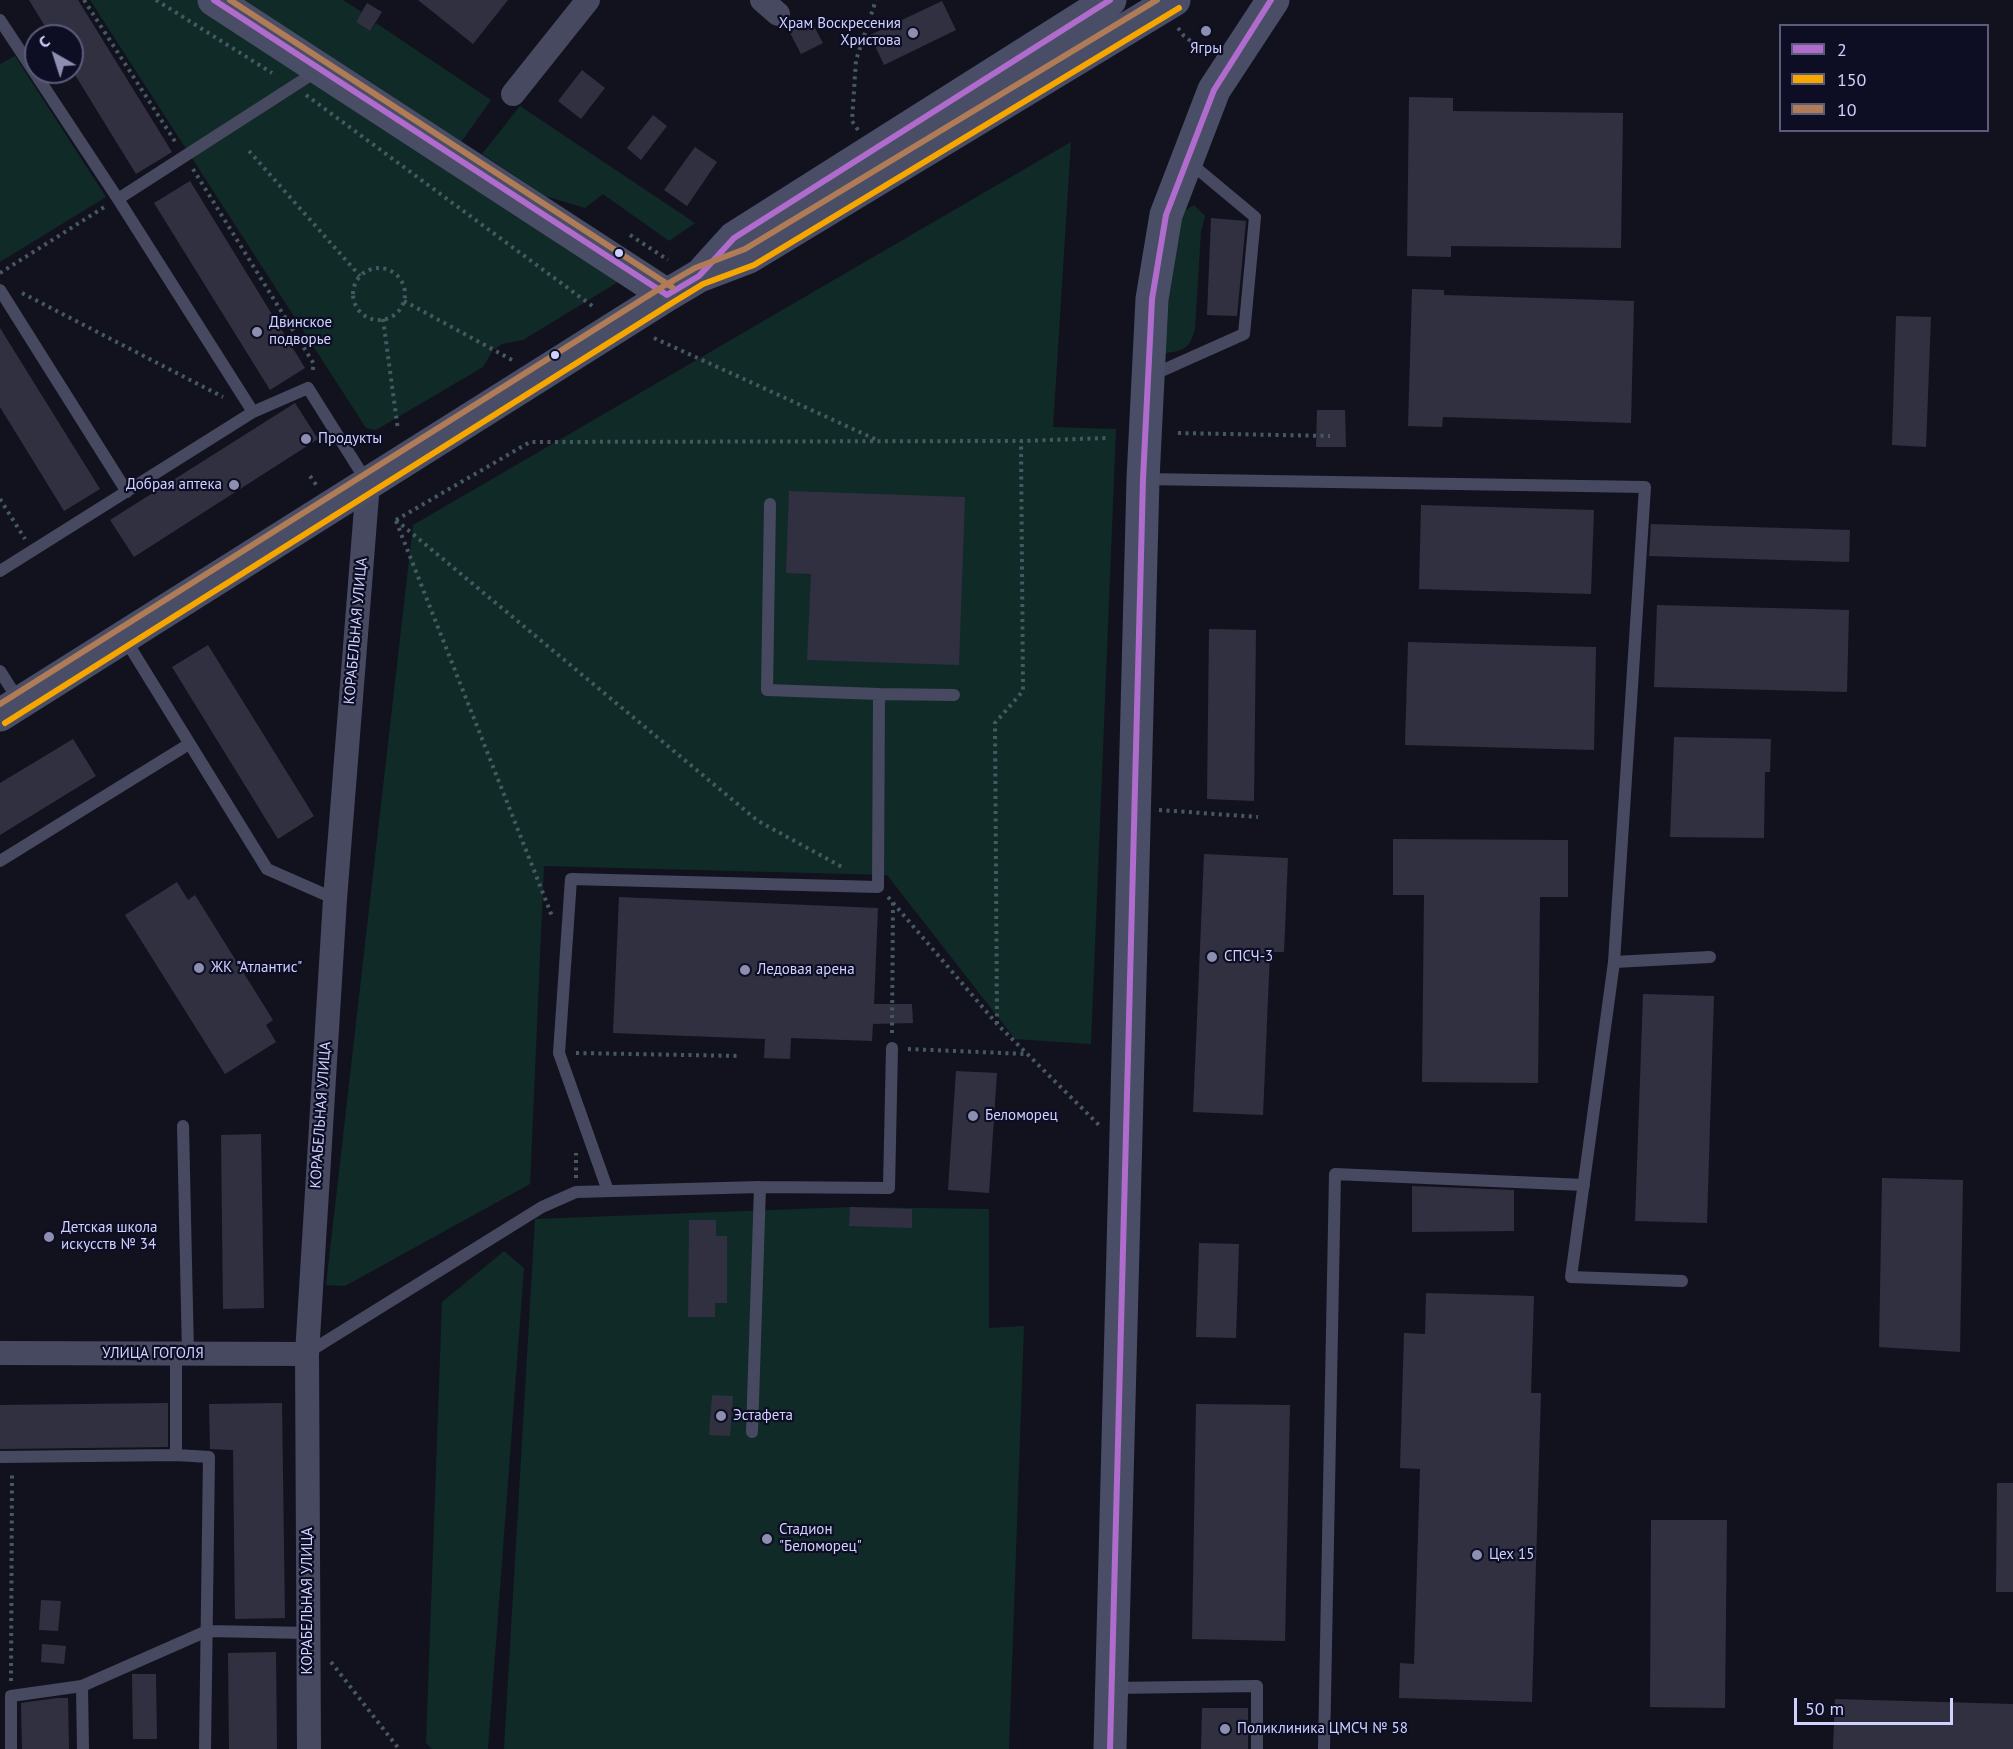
<!DOCTYPE html>
<meta charset="utf-8">
<style>
body{margin:0}
#map{position:relative;width:2013px;height:1749px;overflow:hidden;background:#12121f;font-family:"PT Sans",sans-serif}
canvas{display:block}
.legend{position:absolute;left:1779px;top:24px;width:210px;height:108px;box-sizing:border-box;background:#0d0d24;border:2px solid #5b5c7c;margin:0;padding:8px 10px;list-style:none;font-size:18px;color:#cfd2ff}
.legend li{display:flex;align-items:center;gap:12px;height:30px}
.legend b{width:30px;border:2px solid #5b5c7c}
.north{position:absolute;left:24px;top:24px;width:60px;height:60px;box-sizing:border-box;background:#0d0d24;border:2px solid #5b5c7c;border-radius:50%;rotate:321deg;font-size:16px;font-weight:700;line-height:24px;text-align:center;color:#cfd2ff}
.north::after{content:'';display:block;margin:auto;width:21px;height:27px;background:#8d8fb1;clip-path:polygon(50% 0,100% 100%,50% 72%,0 100%)}
.scale{position:absolute;left:1794px;top:1698px;width:159px;height:27px;box-sizing:border-box;border:3px solid #cfd2ff;border-top:0;padding-left:8px;font-size:18px;line-height:21px;white-space:nowrap;color:#cfd2ff;-webkit-text-stroke:4px #0d0d24;paint-order:stroke}
</style>
<div id="map">
<canvas width="2013" height="1749"></canvas>
<ul class="legend">
<li><b style="height:8px;background:#b06ccc"></b>2</li>
<li><b style="height:8px;background:#f7a600"></b>150</li>
<li><b style="height:8px;background:#b07c57"></b>10</li>
</ul>
<div class="north">С</div>
<div class="scale">50 m</div>
</div>
<script>
const context = document.querySelector('canvas').getContext('2d');
context.lineJoin = 'round';
function fill(path, color) {
  context.fillStyle = color;
  context.fill(path, 'evenodd');
}
function stroke(path, color, width, dash) {
  context.strokeStyle = color;
  context.lineWidth = width;
  context.lineCap = dash ? 'butt' : 'round';
  context.setLineDash(dash || []);
  context.stroke(path);
}
function label(font, color, halo, rows, align = 'center') {
  context.font = font + ' "PT Sans",sans-serif';
  context.lineWidth = 4.5;
  context.setLineDash([]);
  context.textBaseline = 'middle';
  context.strokeStyle = halo;
  context.fillStyle = color;
  for (const [text, x, y, turn = 0] of rows) {
    context.save();
    context.translate(x, y);
    context.rotate((+turn || 0) * Math.PI / 180);
    context.textAlign = isNaN(turn) ? turn : align;
    if (halo) context.strokeText(text, 0, 0);
    context.fillText(text, 0, 0);
    context.restore();
  }
}
fill(new Path2D(`
 M90,0h109l424,279 -100,61 -21,4 -9,6 -10,17 -107,63 -10,-2z
 M241,0h102l19,12 -6,10 14,9 6,-8 115,77 -30,42z
 M15,56l91,141 -106,65v-198z
 M520,106l175,117 -26,18 -66,-47 -18,14 -40,-12 -63,-42z
 M1071,142l-18,285 63,2 -25,615 -76,-5 -128,-164 -343,-9 -14,318 -185,102 -19,-1 87,-760z
 M1194,205l11,11 -4,15 -6,98c-5,18 -10,22 -29,24l-5,-4 18,-127 7,-12z
 M850,1207l139,2v119l35,-2 -15,423h-505l31,-530z
 M504,1251l20,17 -36,481h-56l-6,-6 16,-441z`), '#102a27');
fill(new Path2D(`
 M29,0h49l94,152 -36,22 -64,-104v-34h-21z
 M418,0h90l-35,44z
 M942,1l14,29 -72,35 -14,-30z
 M367,3l15,9 -12,19 -14,-9z
 M810,19l13,24 -22,11 -12,-23z
 M582,70l23,18 -24,31 -23,-18z
 M1409,97l44,1v13l170,2 -2,135 -170,-2v11l-44,-1z
 M653,115l14,11 -26,34 -14,-12z
 M695,147l22,15 -30,44 -23,-16z
 M190,181l115,187 -35,22 -116,-187z
 M1211,218l35,3 -9,95 -30,-1z
 M1412,289l32,1v5l190,6 -3,122 -188,-6 -1,10 -34,-1z
 M1896,316l35,1 -5,130 -34,-2z
 M0,328l100,161 -36,22 -64,-104z
 M295,403l23,36 -184,118 -24,-37z
 M1317,410h28l1,37h-30z
 M789,491l176,6 -6,168 -152,-5 4,-86 -25,-1z
 M1421,505l173,5 -3,84 -172,-5z
 M1651,524l199,6 -1,32 -200,-6z
 M1657,605l192,5 -2,82 -193,-5z
 M1209,629l47,1 -2,171 -47,-2z
 M1408,642l188,5 -2,103 -189,-5z
 M208,645l106,171 -36,23 -106,-172z
 M1674,737l97,2 -1,33h-5l-1,66 -94,-1z
 M73,739l23,37 -96,59v-52z
 M1393,839l175,1v57h-28l-2,186 -116,-1 2,-187h-31z
 M1204,854l84,4 -4,94h-14l-7,163 -70,-3z
 M177,882l11,18 7,-5 78,125 -7,5 10,17 -51,32 -100,-159z
 M619,897l259,11 -4,96h38l1,19 -40,1 -1,17 -81,-3 -1,21 -26,-1 1,-19 -152,-6z
 M1643,994l71,2 -7,227 -72,-2z
 M956,1071l41,2 -8,120 -41,-3z
 M261,1134l3,174 -41,1 -2,-174z
 M1882,1178l81,2 -3,172 -81,-5z
 M1412,1186l102,4v41l-102,1z
 M850,1207l62,2v19l-63,-2z
 M689,1220h27v16h11v67h-12v14h-27z
 M1199,1243l40,1 -3,94 -40,-1z
 M1426,1293l108,3 -3,97h10l-9,309 -133,-4 1,-35 14,1 6,-195 -20,-1 4,-135 21,1z
 M712,1395l21,1 -3,40 -21,-1z
 M168,1403v44l-168,2v-44z
 M282,1403l3,215 -50,1 -2,-169 -23,-1 -1,-45z
 M1196,1404l94,1 -5,236 -93,-2z
 M1997,1483h16v109h-17z
 M1651,1520h76l-2,188 -75,-1z
 M41,1600l20,1 -3,30 -19,-1z
 M42,1644l24,2 -2,18 -23,-2z
 M276,1652l1,97h-48l-1,-96z
 M132,1674h24l1,65h-24z
 M57,1698h11l1,51h-47l-1,-46z
 M1835,1699l178,5v45h-180z
 M1202,1708h46v41h-47z`), '#303041');
stroke(new Path2D(`
 M84,0l92,143
 M156,0l116,73
 M1178,28l6,8 24,18
 M306,95l289,213
 M858,130l-6,-9 4,-61 20,-60
 M249,151l111,125
 M193,169l121,195 -2,9
 M630,235l38,25
 M353 294a26 26 0 1 1 52 0a26 26 0 1 1-52 0Z
 M0,273l106,-67
 M22,293l201,104
 M404,301l110,60
 M383,319l15,111
 M654,338l223,102
 M1178,433l152,3
 M310,476l7,10
 M0,499l25,40
 M396,520l362,301 86,47
 M396,520l134,-78 491,-1 85,-3
 M396,521l156,395
 M1159,810l99,7
 M888,897l109,127 104,103
 M997,1024l-2,-301 28,-32 -2,-250
 M892,1033l1,-131
 M908,1049l118,5
 M576,1053l165,3
 M576,1178v-25
 M331,1662l68,87
 M11,1681l1,-208`), '#465963', 4, [3, 4.5]);
stroke(new Path2D(`
 M0,20l118,179 135,213
 M118,199l199,-128
 M0,290l127,202
 M1150,376l94,-42 11,-117 -66,-55
 M1144,479l501,8 -31,475 96,-5
 M0,571l253,-159 55,-24 59,94
 M125,639l142,230 68,30
 M0,671l19,30
 M879,694l75,1
 M0,861l189,-117
 M1614,962l-43,315 111,4
 M183,1126l5,228
 M608,1191l-49,-138 12,-174 307,8 1,-193 -112,-4 3,-186
 M307,1353l235,-146 34,-15 184,-5 129,1 3,-140
 M752,1432l8,-245
 M176,1455l33,2 -4,292
 M0,1457l176,-2v-101
 M82,1686l125,-55 101,2
 M1112,1688l145,-2v63
 M11,1749v-53l71,-10 1,63
 M1324,1749l11,-575 249,11`), '#474960', 12);
stroke(new Path2D(`
 M762,0l16,14
 M513,94l75,-94
 M0,1353l307,1
 M309,1749l-2,-395 28,-455 33,-416`), '#474960', 24);
stroke(new Path2D(`
 M214,0l453,295
 M705,270l29,-32 376,-238
 M0,715l667,-420 32,-19 50,-19 425,-257
 M1110,1749l33,-1270 9,-180 14,-84 48,-125 59,-90`), '#494e66', 33);
stroke(new Path2D(`
 M214,0l453,295 32,-19 35,-38 376,-238
 M1110,1749l33,-1270 9,-180 14,-84 48,-125 57,-90`), '#b06ccc', 6);
stroke(new Path2D(`
 M5,723l667,-420 31,-19 51,-19 425,-257`), '#f7a600', 6);
stroke(new Path2D(`
 M230,0l442,287
 M0,704l662,-417 33,-19 50,-19 412,-249`), '#b07c57', 6);
for (const [x, y, r, color] of [
 [1206,31,6,"#8d8fb1"],
 [913,33,6,"#8d8fb1"],
 [619,253,5,"#cfd2ff"],
 [257,332,6,"#8d8fb1"],
 [555,355,5,"#cfd2ff"],
 [306,439,6,"#8d8fb1"],
 [234,485,6,"#8d8fb1"],
 [1212,957,6,"#8d8fb1"],
 [199,968,6,"#8d8fb1"],
 [745,970,6,"#8d8fb1"],
 [973,1116,6,"#8d8fb1"],
 [49,1237,6,"#8d8fb1"],
 [721,1416,6,"#8d8fb1"],
 [767,1539,6,"#8d8fb1"],
 [1477,1555,6,"#8d8fb1"],
 [1225,1729,6,"#8d8fb1"]
]) {
  const dot = new Path2D();
  dot.arc(x, y, r, 0, 2 * Math.PI);
  context.fillStyle = color;
  context.fill(dot);
  stroke(dot, '#0d0d24', 2);
}
label('15px', '#cfd2ff', '#0d0d24', [
 ["Храм Воскресения",901,24,"right"],
 ["Христова",901,41,"right"],
 ["Ягры",1206,49,"center"],
 ["Двинское",269,323],
 ["подворье",269,340],
 ["Продукты",318,439],
 ["Добрая аптека",222,485,"right"],
 ["СПСЧ-3",1224,957],
 ["ЖК \"Атлантис\"",211,968],
 ["Ледовая арена",757,970],
 ["Беломорец",985,1116],
 ["Детская школа",61,1228],
 ["искусств № 34",61,1245],
 ["Эстафета",733,1416],
 ["Стадион",779,1530],
 ["\"Беломорец\"",779,1547],
 ["Цех 15",1489,1555],
 ["Поликлиника ЦМСЧ № 58",1237,1729]
], 'left');
label('15px', '#cfd2ff', '#0d0d24', [
 ["КОРАБЕЛЬНАЯ УЛИЦА",356,631,-85],
 ["КОРАБЕЛЬНАЯ УЛИЦА",321,1115,-86],
 ["УЛИЦА ГОГОЛЯ",153,1354],
 ["КОРАБЕЛЬНАЯ УЛИЦА",308,1601,-90]
]);
</script>
